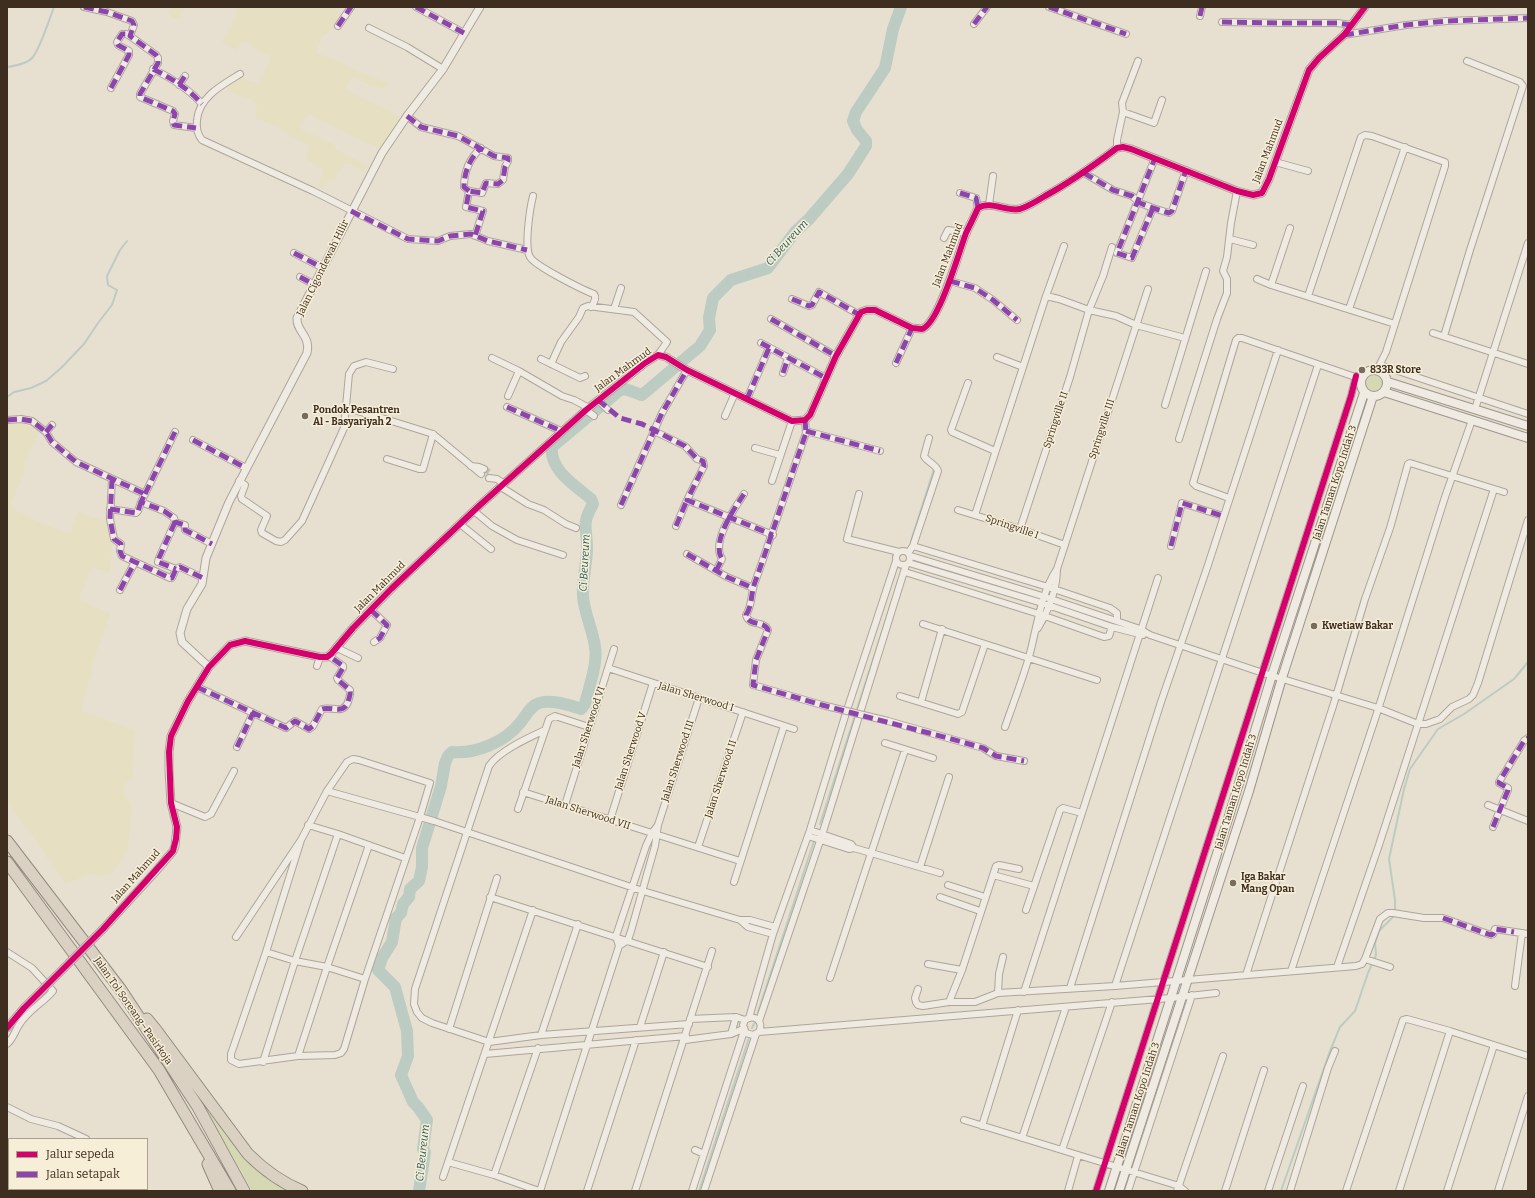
<!DOCTYPE html>
<meta charset="utf-8">
<style>
body{margin:0}
#map{position:relative;width:1535px;height:1198px;overflow:hidden;background:#e7e0d1;font-family:Bitter,serif}
canvas{display:block}
.frame{position:absolute;inset:0;border:8px solid #3d2e20;pointer-events:none}
.legend{position:absolute;left:8px;top:1138px;width:140px;height:52px;box-sizing:border-box;background:#f7eed8;border:1px solid #ada18e;margin:0;padding:5px 7px;list-style:none;font-size:12px;color:#3d2e20}
.legend li{display:flex;align-items:center;gap:8px;height:20px}
.legend b{width:20px;border:1px solid #ada18e}
</style>
<div id="map">
<canvas width="1535" height="1198"></canvas>
<div class="frame"></div>
<ul class="legend">
<li><b style="height:5px;background:#d6006c"></b>Jalur sepeda</li>
<li><b style="height:5px;background:#8e44ad"></b>Jalan setapak</li>
</ul>
</div>
<script>
const context = document.querySelector('canvas').getContext('2d');
context.lineJoin = 'round';
function fill(path, color) {
  context.fillStyle = color;
  context.fill(path, 'evenodd');
}
function stroke(path, color, width, dash) {
  context.strokeStyle = color;
  context.lineWidth = width;
  context.lineCap = dash ? 'butt' : 'round';
  context.setLineDash(dash || []);
  context.stroke(path);
}
function label(font, color, halo, rows, align = 'center') {
  context.font = font + ' Bitter,serif';
  context.lineWidth = 3;
  context.setLineDash([]);
  context.textBaseline = 'middle';
  context.strokeStyle = halo;
  context.fillStyle = color;
  for (const [text, x, y, turn = 0] of rows) {
    context.save();
    context.translate(x, y);
    context.rotate((+turn || 0) * Math.PI / 180);
    context.textAlign = isNaN(turn) ? turn : align;
    if (halo) context.strokeText(text, 0, 0);
    context.fillText(text, 0, 0);
    context.restore();
  }
}
fill(new Path2D(`
 M172,7h14l-8,12 -7,-2 -3,-4z
 M232,7h100l9,7 -13,20 -5,1 -7,17 71,31 -3,6 -9,-3 -2,1 -21,-10 -7,12 55,28 -20,31 -15,-6 -57,-28 -8,14 35,17v4l34,17 -4,6 -19,-9 -8,9 -3,9 -6,-1 -7,9h-1l-3,-3 4,-11 1,-5 -17,-11 3,-13 -28,-15 -1,-3 -25,-10 2,-11 -2,-4 -4,-3 -23,-9v-6l11,-8 20,7 10,-21 1,-7 -17,-8 -5,-5 -5,-2 -7,9 -14,-7 12,-23 3,-10z
 M17,422l23,7 -16,34 2,4 -14,35v6l25,13 32,13 9,-22 30,10 4,25 -2,26 -19,-6 -11,31 3,3 28,13 -19,49v9l-11,39 54,19 -3,49 -6,3 -3,6 2,9 7,7 -4,47 -17,23 -10,2 -6,-1 -10,1 -19,8 -59,-83v-376z`), '#e6dfc2');
fill(new Path2D(`
 M1366 384a10 10 0 1 1 20 0a10 10 0 1 1-20 0Z
 M197,1094l95,97h-40l-12,-22z`), '#d6d7b3');
stroke(new Path2D(`
 M7,67c8,-1 20,-3 26,-10 8,-11 16,-37 21,-50
 M7,397l7,-5 17,-4 15,-7 15,-13 23,-24 14,-21 14,-18 5,-15 -9,-5 -1,-9 13,-26 7,-9
 M911,541l23,-72
 M820,824l77,-239
 M758,1012l56,-171
 M752,1028l3,-6
 M699,1191l50,-153
 M1281,1191l49,-140 10,-24 15,-16 13,-38 8,-18 -1,-12 4,-12 16,-16v-15l-6,-41 15,-70 6,-20 28,-40 26,-15 50,-35 14,-17`), '#bcccc2', 2);
stroke(new Path2D(`
 M419,1191l6,-38 -2,-4 4,-29 -9,-13 -5,-5 -12,-27 7,-19 -1,-25 -12,-44 -17,-17 4,-12 10,-16 4,-24 5,-5 2,-9 6,-7 1,-8 9,-8 3,-14v-19l19,-62 4,-23 3,-7 4,-4c24,2 53,-10 68,-29 6,-7 10,-17 19,-20 10,-4 32,2 42,6l4,-5c4,-17 13,-41 10,-57 -2,-17 -11,-34 -12,-51 -1,-16 4,-32 4,-48 0,-21 -6,-23 6,-44l-2,-5c-15,-13 -42,-29 -39,-52l68,-57 5,-1 17,6 58,-49 10,-16 -1,-12 4,-20 18,-18 37,-12 27,-36 14,-13 39,-45 18,-28v-5l-9,-11 -4,-9 3,-9 29,-44 8,-39 8,-22`), '#bcccc2', 12);
stroke(new Path2D(`
 M484,469l7,4`), '#c5bcae', 6, [6, 3]);
const minor = new Path2D(`
 M84,7l23,5 25,9 2,4 -4,11 26,19 2,3v5l-18,31v3l33,14 2,3 -2,7 1,4 22,3
 M416,7l48,26
 M1049,7l77,27
 M1200,16l2,-9
 M1222,22l61,1h54l15,2
 M974,24l13,-17
 M338,26l13,-19
 M369,28l38,19 36,22
 M1344,35l62,-10 41,-4 81,-3
 M153,69c18,9 36,20 49,35
 M240,74c-18,11 -41,23 -43,46 -1,8 0,14 5,20l111,51 95,48 30,2 12,-5 21,-2 17,7 39,9
 M179,85l6,-9
 M111,88l18,-33v-4l-11,-6 -1,-3 5,-8h4l4,2
 M1123,112l31,11 8,-23
 M407,116l14,11 37,9 36,20 14,2v3l-3,6 -2,13 -5,4 -12,-1 -4,10 -13,-2 -3,16 17,4 -8,25
 M1117,148v-8l6,-28 -1,-9 16,-42
 M1275,162l33,9
 M1084,173l29,17 19,6 8,7 13,5 16,5 3,-2 14,-41
 M469,191l-5,-4c0,-15 6,-29 17,-39
 M960,193l16,5 2,10
 M533,196c-3,12 -9,51 -3,61 5,9 53,33 64,37 3,4 0,9 -3,13
 M989,205l4,-29
 M1153,208l-21,50 -15,-5 38,-95
 M944,238l4,-8 19,3
 M1230,239l23,6
 M294,253l29,15
 M300,277l15,8
 M1257,279l14,6 124,39
 M950,281l25,7 18,12 24,20
 M1271,285l19,-57
 M1046,296l13,3 30,11 27,6 20,9 49,13
 M1308,296l53,-159 4,-2 7,1 73,26v4l-59,186 -9,18
 M792,299l17,7 3,-1 7,-13 39,22
 M614,309l7,-21
 M1349,309l56,-162
 M771,319l65,37
 M1433,333l95,31
 M1444,336l26,-86 53,-164 -3,-4 -53,-21
 M761,343l65,35
 M997,357l26,10
 M492,358l27,13 43,25 12,4 15,8
 M541,359l35,17 4,2 5,-2
 M896,363l16,-35
 M551,364l10,-22 18,-25 4,-9 5,-2 46,6 33,30 -9,13
 M1380,365l148,49
 M783,373l5,-15
 M968,383l-17,47 1,2 43,19
 M508,396l11,-25
 M747,399l22,-51
 M598,400l10,10
 M1165,405l41,-134
 M507,407l52,23 2,3
 M347,408l35,10 51,16 48,40
 M1475,409l53,-166
 M586,410l8,6
 M725,416l10,-23
 M7,420l14,-1 11,2 14,11 6,10 24,20 69,32 -4,8 23,9 10,7 1,4 10,3v5l27,14
 M805,420l1,13c-18,51 -34,102 -52,152 -3,10 -2,21 -8,30 3,12 18,5 22,15l-12,30 -3,25 69,20
 M654,431l31,15 12,13 6,2 1,5 -17,34 86,35
 M806,431l74,20
 M46,432l6,-7
 M1179,439l38,-120 10,-26v-14l-4,-8 4,-14 4,-34 6,-32
 M193,440l53,28
 M755,448l25,7
 M387,459l32,10h4l10,-35
 M471,466l8,1 5,2
 M489,478l8,1 7,5
 M112,479l-2,40 4,20 7,5 -1,7 2,5 48,22h2l4,-9 4,-2 23,11
 M239,481l6,4 -4,11 1,3 25,17 -6,14 1,3 14,8 5,1 4,-2 17,-19 42,-93 5,-54 5,-8 12,-4 27,7
 M772,481l20,-60
 M501,487l27,17 16,6 22,14 10,4
 M145,494l30,-62
 M859,494l-12,45 52,13
 M1229,498l-33,-12 -3,-3 43,-143 2,-2h4l119,41
 M621,505l41,-92 25,-43
 M110,509l26,4 2,-2 3,-9
 M958,510l62,19 45,16
 M474,511l18,15 25,14 46,15
 M975,515l71,-219 18,-50
 M175,522l-16,36 -1,4 18,7
 M460,524l31,25
 M676,526l11,-26
 M1020,529l50,-152 19,-67 14,-34 9,-29
 M913,546l135,41 62,21 7,5v8
 M1171,546l11,-43 41,13
 M896 558a7 7 0 1 1 14 0a7 7 0 1 1-14 0Z
 M908,553l5,-7 25,-75c-2,-7 -10,-8 -14,-15l5,-18
 M687,554l40,23 26,11
 M911,556l128,39 101,34 10,6 113,38 115,35 40,16h8l14,-5 12,-12 17,-8 4,-4 5,-12 50,-163
 M909,563l133,40 70,24 31,8
 M716,571l6,-12c-11,-17 12,-50 22,-65
 M905,572l134,42 65,23 5,-1 3,-9
 M120,590l15,-28
 M371,610l16,15 -7,13 -6,4
 M923,624l174,56
 M1038,628c10,-17 19,-39 19,-59
 M337,648l21,10
 M317,666l3,-9
 M608,668l186,61
 M197,687l89,41 9,-7 14,8 4,-3 9,-17c10,-3 21,6 26,-7 1,-4 3,-8 2,-12l-12,-10 -1,-2 6,-10v-2l-14,-10
 M900,696l58,18 4,-2 23,-68
 M921,702l21,-73
 M888,721l95,27 13,8 28,5
 M1005,727c8,-23 17,-46 24,-70 8,-29 11,-62 28,-88l91,-280
 M545,730c-17,8 -46,21 -56,36l-74,223 -1,15 3,8 5,6 10,5 57,19 52,-7 148,-11
 M885,743l48,15
 M237,747l16,-34
 M327,791l107,30 209,70 97,29
 M523,792l217,69
 M171,803l34,14 6,-3 23,-43
 M565,805l49,-156
 M1488,805l40,16
 M518,809l31,-90 6,-3 34,11
 M610,820l43,-137
 M308,825l30,9 67,24
 M1493,827l15,-37v-2l-9,-5v-1l25,-41 4,-3
 M810,830l41,14 3,4
 M808,836l41,13 5,-1 86,25
 M698,847l45,-135
 M920,867l29,-90
 M993,875l41,11
 M734,882l50,-156
 M948,885l37,12
 M490,897l218,70
 M940,897l40,14
 M1026,910l34,-100 3,-2 19,5
 M773,934l-25,-7 -8,-7h10l25,7
 M236,937l65,-97 26,-49 20,-29 6,-3 6,1 71,23 -10,34 -55,162 -21,70 -3,4 -6,2 -37,1 -59,8 -8,-4v-6l35,-102 35,-112
 M619,946l9,-6 3,-9 24,-85 3,-21 41,-127
 M7,952l25,16 21,23c-11,13 -24,18 -34,34 -4,6 -6,14 -12,19
 M266,952l29,9 32,6 38,12
 M1365,959l25,8
 M928,964l34,6
 M1337,967l42,-122 115,-356
 M1291,971l85,-255 69,-219 27,-77
 M1246,975l88,-272 31,-104 25,-71 18,-64 2,-1 94,29
 M830,978l75,-228
 M1115,986l203,-621
 M1515,986l7,-53
 M1070,988l91,-286 46,-134 71,-218
 M918,989l-3,9 1,4 2,3 5,1 26,-4h26l23,-9 117,-7 241,-20 6,-2 3,-5 15,-40 8,-6h5l31,5h19l48,17 2,-1 2,-5 33,5
 M1024,992l134,-414
 M998,993l1,-19 4,-17
 M949,1002l13,-32 34,-104 3,-1 20,4
 M749,1018l24,-84 37,-104 36,-117 50,-152
 M690,1019l46,-2 9,3c10,-7 19,2 14,12l-6,3 -7,-2 -3,-8 2,-5
 M759,1021l63,-186 84,-270
 M640,1027l24,-75
 M449,1029l48,-151
 M759,1032l412,-34 45,-5
 M731,1034l5,-17
 M541,1035l37,-111
 M685,1040l46,-6 12,-5
 M485,1054l201,-18
 M298,1056l29,-89 42,-122
 M263,1062l32,-101 43,-127
 M7,1107l24,12 27,7 28,13
 M964,1120l189,58 26,8 6,5
 M982,1126l36,-116
 M1022,1138l44,-131
 M695,1150l9,4
 M1062,1150l50,-148
 M448,1162l46,13 45,16
 M494,1175l44,-127
 M443,1177l90,-267
 M540,1191l79,-245 -3,-10 30,-90 6,-13 6,-8
 M587,1191l49,-151
 M635,1191l77,-240
 M692,1191l52,-160
 M704,1191l52,-157
 M1068,1191l10,-35
 M1096,1191l255,-795 5,-20
 M1128,1191l64,-196
 M1177,1191l46,-135
 M1225,1191l39,-121
 M1268,1191l35,-105
 M1290,1191l38,-123 7,-17
 M1346,1191l57,-171 4,-1 43,12 78,25
 M1399,1191l51,-160
 M1447,1191l47,-146
 M1498,1191l30,-95`);
const tertiary = new Path2D(`
 M209,667l-27,-25 -2,-9 7,-24 15,-25 4,-26 23,-56 78,-149c4,-18 -11,-21 -10,-35l85,-165 25,-37 36,-47 37,-62
 M103,929l53,-58 17,-20 2,-5 2,-19 -6,-24 -2,-33v-18l2,-16 17,-35 21,-34 21,-22 15,-4 75,16h7l4,-3 22,-26 38,-39 89,-84 106,-95 59,-47 13,-8 8,2 21,13 105,51 13,-1 5,-5 26,-59 25,-44 6,-2h8l37,18 10,1c17,-6 37,-77 44,-96 4,-8 8,-16 12,-25 13,-8 28,4 42,1 9,-3 17,-8 25,-13 26,-14 48,-30 72,-48l6,-1 8,2 106,42 16,4 9,-2 7,-14 40,-109 10,-12 25,-23 21,-28
 M7,1028l17,-20 20,-20`);
const secondary = new Path2D(`
 M1361 383a13 13 0 1 1 26 0a13 13 0 1 1-26 0Z
 M1388,382l140,44
 M1384,392l144,46
 M1109,1191l120,-375 43,-141 92,-282
 M1119,1191l130,-400 33,-113 91,-282`);
const motorway = new Path2D(`
 M7,841l114,149 77,117 46,84
 M7,862l152,208 71,121
 M147,1019l9,11 92,124c16,16 32,28 54,37
 M208,1164l12,27`);
stroke(minor, '#ada599', 8);
stroke(tertiary, '#ada599', 9);
stroke(secondary, '#9c958a', 10);
stroke(motorway, '#928b80', 13);
stroke(minor, '#efebe3', 6);
stroke(tertiary, '#efebe3', 7);
stroke(secondary, '#efebe3', 8);
stroke(motorway, '#dad1c2', 11);
const minorBridge = new Path2D(`
 M822,705l66,16`);
const tertiaryBridge = new Path2D(`
 M44,988l59,-59`);
stroke(minorBridge, '#ada599', 8, []);
stroke(tertiaryBridge, '#ada599', 9, []);
stroke(minorBridge, '#efebe3', 6);
stroke(tertiaryBridge, '#efebe3', 7);
stroke(new Path2D(`
 M84,7l23,5 25,9 2,4 -4,11 26,19 2,3v5l-18,31v3l33,14 2,3 -2,7 1,4 22,3
 M416,7l48,26
 M1049,7l77,27
 M1200,16l2,-9
 M1222,22l61,1h54l15,2
 M974,24l13,-17
 M338,26l13,-19
 M1344,35l62,-10 41,-4 81,-3
 M153,69c18,9 36,20 49,35
 M179,85l6,-9
 M111,88l18,-33v-4l-11,-6 -1,-3 5,-8h4l4,2
 M407,116l14,11 37,9 36,20 14,2v3l-3,6 -2,13 -5,4 -12,-1 -4,10 -13,-2 -3,16 17,4 -8,25
 M1084,173l29,17 19,6 8,7 13,5 16,5 3,-2 14,-41
 M469,191l-5,-4c0,-15 6,-29 17,-39
 M960,193l16,5 2,10
 M1153,208l-21,50 -15,-5 38,-95
 M351,211l57,28 30,2 12,-5 21,-2 17,7 39,9
 M294,253l29,15
 M300,277l15,8
 M950,281l25,7 18,12 24,20
 M792,299l17,7 3,-1 7,-13 39,22
 M771,319l65,37
 M761,343l65,35
 M896,363l16,-35
 M783,373l5,-15
 M747,399l22,-51
 M598,400l22,18 22,6 33,17 10,5 12,13 6,2 1,5 -17,34 86,35
 M507,407l52,23 2,3
 M7,420l14,-1 11,2 14,11 6,10 24,20 69,32 -4,8 23,9 10,7 1,4 10,3v5l27,14
 M805,420l1,13c-18,51 -34,102 -52,152 -3,10 -2,21 -8,30 3,12 18,5 22,15l-12,30 -3,25 69,20 126,33 35,10 13,8 28,5
 M806,431l74,20
 M46,432l6,-7
 M193,440l53,28
 M112,479l-2,40 4,20 7,5 -1,7 2,5 48,22h2l4,-9 4,-2 23,11
 M145,494l30,-62
 M621,505l41,-92 25,-43
 M110,509l26,4 2,-2 3,-9
 M175,522l-16,36 -1,4 18,7
 M676,526l11,-26
 M1171,546l11,-43 41,13
 M687,554l40,23 26,11
 M716,571l6,-12c-11,-17 12,-50 22,-65
 M120,590l15,-28
 M371,610l16,15 -7,13 -6,4
 M197,687l89,41 9,-7 14,8 4,-3 9,-17c10,-3 21,6 26,-7 1,-4 3,-8 2,-12l-12,-10 -1,-2 6,-10v-2l-14,-10
 M237,747l16,-34
 M1493,827l15,-37v-2l-9,-5v-1l25,-41 4,-3
 M1443,918l48,17 2,-1 2,-5 19,3`), '#8e44ad', 5, [10, 5]);
stroke(new Path2D(`
 M7,1028l17,-20 79,-79 70,-78 3,-12 1,-12 -6,-24 -2,-51 2,-16 17,-35 21,-34 21,-22 15,-4 75,16h7l4,-3 22,-26 38,-39 89,-84 106,-95 59,-47 13,-8 8,2 21,13 105,51 13,-1 5,-5 26,-59 25,-44 6,-2h8l37,18 10,1c17,-6 37,-77 44,-96 4,-8 8,-16 12,-25 13,-8 28,4 42,1 9,-3 17,-8 25,-13 26,-14 48,-30 72,-48l6,-1 8,2 106,42 16,4 9,-2 7,-14 40,-109 10,-12 25,-23 21,-28
 M1096,1191l255,-795 5,-20`), '#d6006c', 6);
for (const [x, y, r, color] of [
 [1362,370,4,"#786c5e"],
 [305,416,4,"#786c5e"],
 [1314,626,4,"#786c5e"],
 [1233,883,4,"#786c5e"]
]) {
  const dot = new Path2D();
  dot.arc(x, y, r, 0, 2 * Math.PI);
  context.fillStyle = color;
  context.fill(dot);
  stroke(dot, '#f7eed8', 1.5);
}
label('10px', '#3d2e20', '#f7eed8', [
 ["Jalan Mahmud",1268,151,-69],
 ["Jalan Mahmud",948,255,-69],
 ["Jalan Cigondewah Hilir",323,268,-64],
 ["Jalan Mahmud",623,370,-36],
 ["Springville II",1056,420,-72],
 ["Springville III",1102,429,-72],
 ["Jalan Taman Kopo Indah 3",1335,483,-72],
 ["Springville I",1012,527,19],
 ["Jalan Mahmud",380,587,-45],
 ["Jalan Sherwood I",696,697,17],
 ["Jalan Sherwood VI",589,727,-72],
 ["Jalan Sherwood V",631,751,-72],
 ["Jalan Sherwood III",678,761,-72],
 ["Jalan Sherwood II",721,779,-72],
 ["Jalan Taman Kopo Indah 3",1236,792,-73],
 ["Jalan Sherwood VII",588,813,18],
 ["Jalan Mahmud",136,876,-48],
 ["Jalan Tol Soreang–Pasirkoja",133,1011,55],
 ["Jalan Taman Kopo Indah 3",1138,1100,-72]
]);
label('bold 10px', '#3d2e20', '#f7eed8', [
 ["833R Store",1370,370],
 ["Pondok Pesantren",313,410],
 ["Al - Basyariyah 2",313,422],
 ["Kwetiaw Bakar",1322,626],
 ["Iga Bakar",1241,877],
 ["Mang Opan",1241,889]
], 'left');
label('italic 11px', '#2f5d5a', '#f7eed8', [
 ["Ci Beureum",787,243,-48],
 ["Ci Beureum",585,563,-87],
 ["Ci Beureum",423,1153,-84]
]);
</script>
